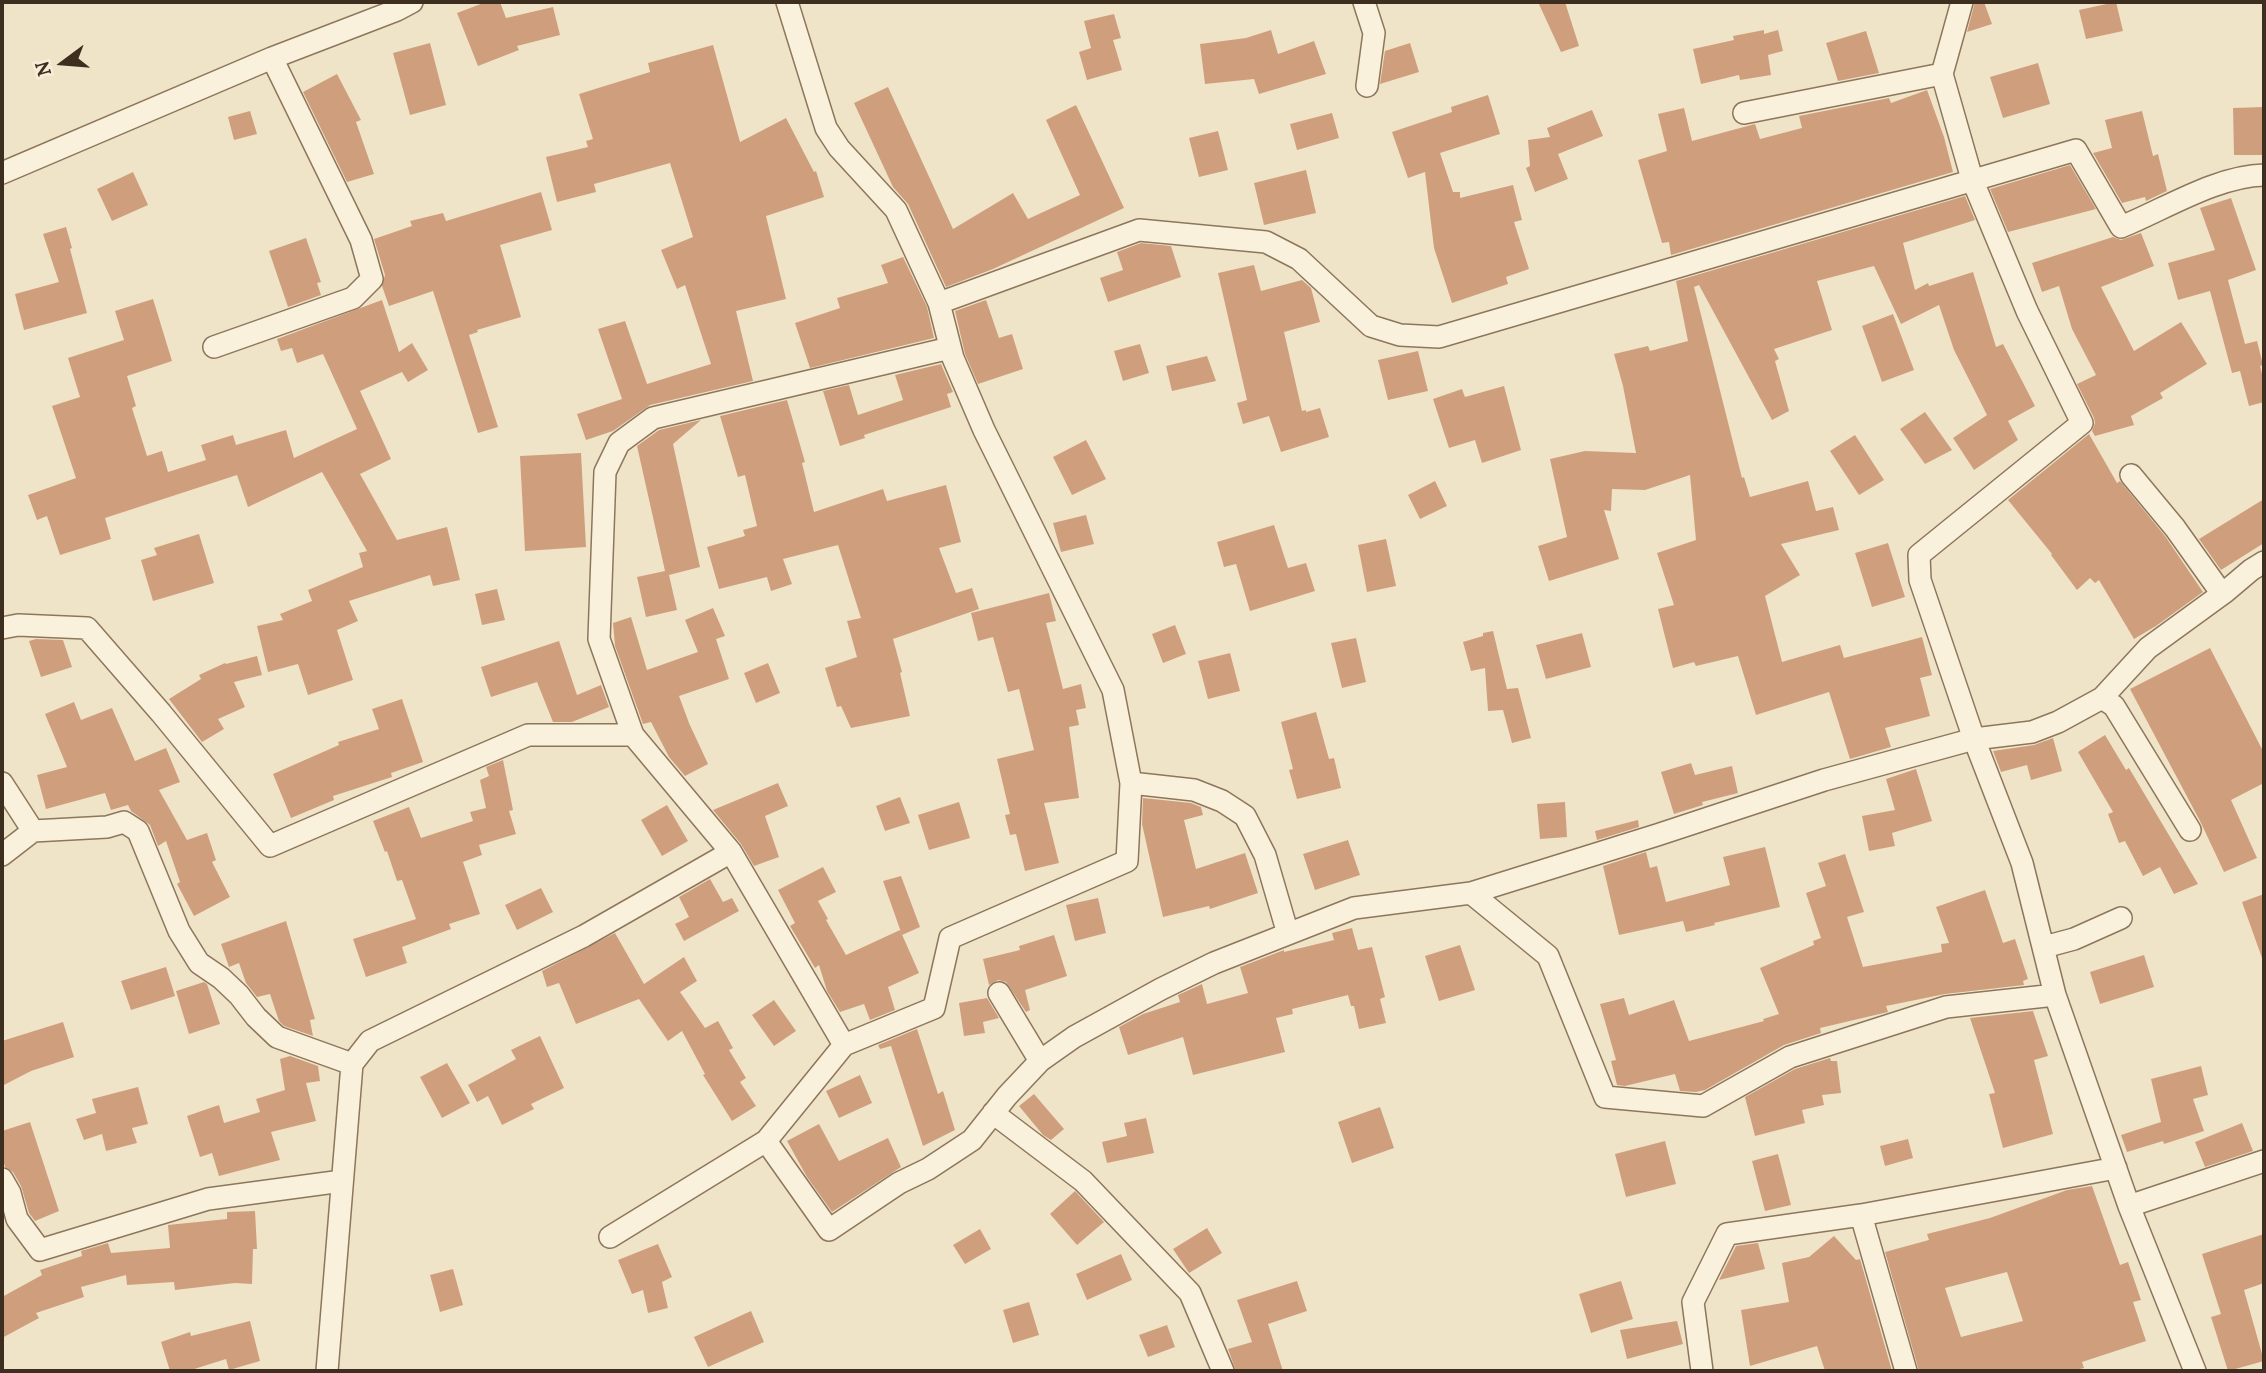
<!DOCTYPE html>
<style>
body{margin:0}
#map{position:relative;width:2266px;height:1373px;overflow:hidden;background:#f0e4c8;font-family:Lora,serif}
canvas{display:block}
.frame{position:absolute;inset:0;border:4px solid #3d2e20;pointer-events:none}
.north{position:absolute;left:28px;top:28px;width:70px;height:70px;-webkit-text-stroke:5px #f7eed8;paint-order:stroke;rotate:254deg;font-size:19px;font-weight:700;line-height:28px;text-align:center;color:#3d2e20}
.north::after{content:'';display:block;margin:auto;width:24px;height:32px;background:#3d2e20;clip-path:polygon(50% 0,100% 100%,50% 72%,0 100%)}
</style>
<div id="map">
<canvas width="2266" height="1373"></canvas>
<div class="frame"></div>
<div class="north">N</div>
</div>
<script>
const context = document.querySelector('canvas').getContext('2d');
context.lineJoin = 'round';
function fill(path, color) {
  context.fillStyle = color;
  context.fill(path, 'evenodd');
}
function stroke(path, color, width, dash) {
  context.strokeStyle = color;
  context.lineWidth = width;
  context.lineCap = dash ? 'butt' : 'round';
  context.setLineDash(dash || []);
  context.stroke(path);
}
fill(new Path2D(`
 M486,2h14l6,16 47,-11 7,28 -43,11 2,4 -41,16 -21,-53z
 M1538,2h27l14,44 -18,6z
 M1975,2h9l8,22 -25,8z
 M2116,2l7,29 -37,8 -7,-29z
 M1114,14l7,24 -8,2 9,30 -35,10 -8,-28 12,-4 -7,-27z
 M1271,30l7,24 36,-13 12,33 -67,20 -5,-15 -49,5 -5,-40 46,-6z
 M1764,30v4l14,-4 5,21 -15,4 3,20 -31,5 -1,-5 -38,9 -8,-35 41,-9 -1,-4z
 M1866,31l13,42 -41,8 -12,-38z
 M430,43l16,62 -36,10 -17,-62z
 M1410,43l9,29 -39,12 5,-33z
 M713,45l27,97 46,-24 28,54 2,-1 8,26 -58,19 20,83 -50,12 17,70 -103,24 -37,26 -27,9 -9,-26 45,-15 -24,-70 27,-8 22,63 64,-20 -26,-79 -8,4 -16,-39 32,-13 -23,-74 -76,21 2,8 -39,10 -11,-45 42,-10 -2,-6 7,-2 -14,-45 71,-22 -2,-9z
 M2038,63l12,41 -47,14 -13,-41z
 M337,74l24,46 -5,2 18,52 -27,8 -44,-90z
 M888,87l65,142 60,-36 15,26 52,-24 -34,-75 30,-15 48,103 -131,61 -47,18 -38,-83 -15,-17 -39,-84z
 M1927,90l17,47 9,35 -282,83 -2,-13 -7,1 -24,-83 29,-9 -9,-37 26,-6 8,33 63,-17 5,15 42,-11 -3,-12 90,-18 2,5z
 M1488,95l12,39 -60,19 13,39h7v6l53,-13 9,35 -8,2 15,47 -23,8 2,7 -56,19 -18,-55 -9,-76 -17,6 -16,-46 60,-20 -1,-5z
 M2264,107v48h-30l-1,-47z
 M1592,110l11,26 -45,18 10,25 -33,13 -9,-24 4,-2 -2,-26 22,-3 -3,-9z
 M250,111l7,23 -23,6 -6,-23z
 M2142,111l11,45 5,-2 9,37 -21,10 -1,-4 -23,6 -29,-50 19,-5 -7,-28z
 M1332,113l7,25 -42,12 -7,-26z
 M1218,131l10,39 -29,7 -10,-39z
 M2070,165l26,44 -88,23 -18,-43z
 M1306,170l10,43 -52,12 -10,-42z
 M133,172l15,33 -36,16 -15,-32z
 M541,192l11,38 -52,15 21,72 -44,13 1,2 -9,3 29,92 -20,6 -45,-142 -44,15 -7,-20 3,-11 -11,-36 38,-13 -2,-5 33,-8 3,8z
 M1965,196l10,24 -72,23 12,47 13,-7 1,3 44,-14 23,75 7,-3 32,62 -27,15 10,19 -44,30 -21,-32 34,-23 -33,-65 -15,-45 -38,19 -27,-58 -57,15 15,49 -58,19 5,10 -4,2 14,50 -17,9 -73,-135 -5,2 48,191 2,-1 6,20 58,-16 8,30 17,-4 6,23 -58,14 19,31 -35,21 17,66 58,-17 4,13 78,-21 10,38 -12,3 10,38 -45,12 6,19 -41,12 -21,-67 -73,23 -18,-59 -42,10 -2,-4 -21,6 -15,-59 16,-4 -17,-52 39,-13 -6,-65 -45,15 -33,-1 -1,22 -7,-1 15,49 -70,22 -11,-35 29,-9 -17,-78 35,-8 51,2 -13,-67 -9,-32 34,-8 2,5 38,-10 -12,-60z
 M2231,198l25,72 -28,10 17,64 12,-3 6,24 -3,1 4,16v20l-15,4 -9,-35 -8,2 -22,-82 -32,9 -10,-37 47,-13 -15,-42z
 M66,227l6,21 -2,1 17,64 -63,17 -9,-36 44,-12 -16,-48z
 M2141,233l13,33 -53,21 33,64 47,-29 26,42 -47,29 3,5 -32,18 3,9 -39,11 -3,-5 3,-8 -1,-5 -17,-34 19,-9 -24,-46 -13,-43 -17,6 -10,-29 81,-26 8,3z
 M306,238l15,44 -4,1 4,12 -33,12 -19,-56z
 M1141,243l30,3 10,31 -73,25 -8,-24 23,-8 -6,-18z
 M903,257l24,50 7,31 -124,30 -15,-45 45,-15 -3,-10 51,-15 -7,-18z
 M1254,265l7,26 41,-11 9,8 9,34 -36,10 18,79 4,-1v2l14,-4 9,29 -48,15 -12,-36 -26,8 -6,-21 10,-3 -29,-127z
 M153,299l19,62 -45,15 9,30 -4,2 15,48 15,-5 6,21 38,-12 -5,-15 32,-10 3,10 50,-15 8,28 63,-29 -34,-75 -26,9 -5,-15 -11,3 -4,-12 105,-39 17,52 13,-9 16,27 -20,12 -6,-10 -42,19 31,68 -31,15 37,66 50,-13 13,53 -27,6 -3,-11 -81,26 9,20 -21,9 16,50 -45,15 -10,-31 -30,8 -11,-46 26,-6 -3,-6 32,-13 -4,-11 55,-23 -4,-14 8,-2 -45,-79 -74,35 -11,-32 -132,43 6,21 -51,16 -13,-39 -10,4 -9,-25 48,-17 -24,-72 28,-9 -12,-39 56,-18 -9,-29z
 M986,300l13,38 13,-4 11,35 -45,15 -13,-30 -10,-43z
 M1893,314l21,56 -32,12 -20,-56z
 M1140,344l9,29 -26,8 -9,-30z
 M1418,351l10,40 -40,9 -10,-40z
 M1207,356l9,25 -44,10 -6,-25z
 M941,364l12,28 -6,2 4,13 -87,28 1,3 -25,8 -17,-55 26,-6 9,30 45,-15 -8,-25z
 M1504,386l17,64 -39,13 -7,-23 -26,8 -16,-49 29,-10 3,8z
 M787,400l18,62 -3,1 12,49 69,-23 4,12 59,-16 15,57 -22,6 17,45 16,-5 7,21 -86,30 9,33 -2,1 10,43 -59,12 -10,-22 -4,1 -12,-39 32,-11 -10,-36 14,-3 -23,-73 -55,14 9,25 -21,7 -4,-14 -48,12 -12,-42 38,-11 -2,-6 14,-4 -12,-51 -7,2 -18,-61z
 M1925,412l27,38 -27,14 -25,-35z
 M701,420l-28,24 27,123 -31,8 8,35 -31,7 -9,-40 28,-6 -28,-125 22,-16z
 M2089,434l28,49 3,-2 45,55 38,56 -47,34 -22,13 -35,-59 -4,3 -5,-5 -13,12 -26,-35 1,-1 -44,-54z
 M1855,435l29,45 -25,15 -29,-44z
 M1086,440l20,39 -34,16 -19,-38z
 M581,453l5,94 -61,4 -5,-95z
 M1435,481l12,25 -27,13 -12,-24z
 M2264,499v44l-43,27 -22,-31z
 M1086,515l8,29 -33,8 -8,-29z
 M1274,525l14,43 18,-5 9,28 -65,20 -14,-47 -12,3 -7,-25z
 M199,534l15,49 -61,18 -12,-41 16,-5 -3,-7z
 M1386,539l10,47 -29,6 -9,-47z
 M1888,543l17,54 -33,10 -17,-54z
 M497,589l8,31 -23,5 -7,-31z
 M1049,593l7,28 -10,2 17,66 18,-5 5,24 -10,2 3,15 -10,2 10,71 -35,5 15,60 -34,8 -9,-37 -6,1 -5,-20 5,-1 -13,-55 37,-9 -15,-61 -11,3 -15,-55 -15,4 -7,-28z
 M713,608l12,28 -9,3 13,40 -50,17 10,27 19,41 -23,12 -16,-19 -18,-35 -8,2 -28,-78 -2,-23 18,-6 16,53 51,-18 -13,-32z
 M1175,625l11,29 -23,9 -11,-29z
 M1493,631l14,58 11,-1 13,50 -19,5 -9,-33 -15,1 -3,-43 -14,3 -8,-29 20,-6v-3z
 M1582,633l9,34 -45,12 -10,-34z
 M1356,638l10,44 -24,6 -11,-45z
 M36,639l27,1 9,27 -31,10 -12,-36z
 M559,641l18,54 24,-10 8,22 -37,15h-19l-16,-40 -46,15 -10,-30z
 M2210,648l54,105v30l-33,17 26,58 -33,14 -23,-49 -71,-134z
 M1230,653l10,38 -32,8 -10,-38z
 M257,656l5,19 -28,7 11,25 -27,12 6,10 -22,13 -33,-43 32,-20 -2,-4 26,-12 1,1z
 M768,663l12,30 -24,10 -12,-30z
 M402,699l21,63 -32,11 1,4 -59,19 1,4 -43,18 -18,-44 66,-29 -1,-3 41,-13 -7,-20z
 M74,702l7,18 31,-12 23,53 31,-13 14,34 -21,8 28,50 20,-7 9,27 -4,2 18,35 -36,19 -17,-32 3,-2 -14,-41 -8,5 -8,-21 -19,-14 -3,-6 -17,5 -6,-17 -59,16 -9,-34 30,-8 -22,-53z
 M1316,712l13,47 5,-1 7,30 -44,11 -8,-29 4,-1 -12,-47z
 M2105,735l21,35 3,-2 69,116 -24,10 -14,-27 -17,9 -18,-35 -6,2 -11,-29 5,-2 -35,-60z
 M2053,738l9,33 -31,9 -4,-15 -26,7 -8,-21 41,-6z
 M503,760l10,50 -4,1 7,23 -37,11 3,10 -19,7 17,52 -31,10 2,5 -49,18 5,16 -41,14 -13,-38 63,-20 -14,-39 -5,1 -10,-30 -2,1 -12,-31 36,-14 12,31 52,-17 -3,-9 16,-4 -6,-28 9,-4 -3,-9z
 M1691,763l4,12 37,-9 6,27 -36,9 1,3 -29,9 -13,-42z
 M1916,769l16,52 -40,12 3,13 -26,5 -7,-35 33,-6 -9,-31z
 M778,783l10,23 -23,10 14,41 -25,9 -13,-22 -28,-34z
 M900,797l10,26 -25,8 -9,-25z
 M1143,798l48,5 10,4 2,8 -19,5 12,49 49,-16 13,40 -48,16 -1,-3 -46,11 -21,-93z
 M959,802l11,36 -41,12 -11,-35z
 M1565,802l2,35 -27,2 -3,-35z
 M667,805l21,36 -26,15 -21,-36z
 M1638,820l1,7 -42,13 -2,-9z
 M1348,840l12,35 -45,15 -12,-36z
 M1765,847l15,60 -66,16 1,2 -29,7 -3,-11 -64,14 -16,-69 43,-14 4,16 7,-2 9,36 64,-17 -7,-28z
 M1845,854l19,58 -17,5 16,50 79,-15 -1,-8 8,-1 -13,-36 49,-17 18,53 12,-4 13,40 -5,2 1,4 -79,9 -59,12 2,6 -68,16 1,5 -37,12 -79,45 -9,2 -16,-1 -5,-17 -50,12 -8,-1 -6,-24 5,-1 -16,-56 24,-6 5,17 45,-15 15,41 75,-20 -1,-2 16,-5 -19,-46 54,-23 -1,-4 8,-3 -15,-45 20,-7 -8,-23z
 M823,867l13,25 -18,9 10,18 -2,1 20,35 54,-25 19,43 -31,14 7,23 -25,10 -6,-16 -24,8 -13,-21 -8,-26 -4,3 -25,-42 5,-3 -17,-33z
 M901,876l19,51 -18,8 -19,-54z
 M710,879l13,23 9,-4 7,13 -55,30 -9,-17 14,-7 -10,-20z
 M541,888l12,24 -36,18 -12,-25z
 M2264,894v63l-2,1 -20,-56z
 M1098,898l8,35 -31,8 -9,-36z
 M286,921l29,98 -5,1 3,16 -29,-10 -5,-5 -9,-27 -13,3 -11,-14 -7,-20 -10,4 -8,-23z
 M1352,928l6,22 14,-3 13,50 -5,2 6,24 -27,6 -5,-23h-3l-3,-11 -56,14 1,5 -17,4 9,34 -92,23 -10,-38 -55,18 -9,-28 24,-13 37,-12 -2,-7 24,-11 5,20 41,-11 -8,-26 44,-17v2l50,-12 -2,-7z
 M615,933l29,51 40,-27 13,24 -17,11 25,36 13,-7 15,27 -4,2 17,28 -6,4 16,24 -24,15 -29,-46 2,-1 -23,-43 -14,10 -29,-42 -63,25 -17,-41 -12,4 -5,-16z
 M1054,935l13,41 -42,14 5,20 -4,2 -20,-30 -8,-2 -9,5 -6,-26 37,-9 -1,-4z
 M1460,945l15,45 -36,11 -14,-45z
 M2144,955l10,32 -54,17 -10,-32z
 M166,967l9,29 -44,14 -10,-29z
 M204,982l3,2 13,40 -31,10 -13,-43z
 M987,998l12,20 -16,4 2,11 -21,3 -5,-33z
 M774,1000l22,31 -22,15 -22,-31z
 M2033,1011l15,45 -14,4 19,74 -50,14 -14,-54 6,-1 -25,-75z
 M63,1022l11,35 -43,14 -29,15v-45z
 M917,1029l21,65 5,-3 12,39 -32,16 -32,-100 -11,3 -2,-4z
 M540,1036l24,52 -33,16 3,5 -32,16 -14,-29 -11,6 -9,-17 48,-26 -5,-9z
 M290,1056l28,10 2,15 -14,2 10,38 -45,11 9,28 -61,16 -7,-23 -12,4 -13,-41 32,-11 5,18 36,-11 -4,-13 29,-9 -5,-31z
 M1830,1058l1,3h6l4,32 -19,2 2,10 -22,5 3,13 -50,13 -10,-39 50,-28z
 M447,1063l23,40 -28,15 -22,-41z
 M2201,1066l7,29 -15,4 11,32 -40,13 -1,-3 -36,11 -6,-17 40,-13 -10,-43z
 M860,1075l12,28 -33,15 -13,-27z
 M138,1087l10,37 -16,4 5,15 -31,8 -4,-17 -18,6 -8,-21 20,-6 -4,-14z
 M1034,1094l30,35 -13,11 -8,-5 -24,-29z
 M1380,1107l14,41 -42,15 -14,-41z
 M1146,1118l8,35 -47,10 -5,-21 25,-6 -3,-13z
 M30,1122l29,89 -24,10 -6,-8 -8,-27 -8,-14 -8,-5 -3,-11v-25z
 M2242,1123l11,28 -48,16 -10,-25z
 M819,1124l20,37 49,-23 13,29 -69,45 -25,-35 -20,-36z
 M1908,1139l5,19 -28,8 -5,-20z
 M1665,1141l11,43 -50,13 -11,-43z
 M1778,1154l13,51 -26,6 -13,-50z
 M2092,1186l28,79 8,-3 13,38 -8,2 13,39 -64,21 2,6 -13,3h-152l-34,-119 44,-12 -2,-6 63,-16 77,-28zM2007,1272l16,49 -62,16 -16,-49z
 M1075,1191l29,31 -27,23 -27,-31z
 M255,1211l2,38h-4l-1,35 -17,-1 -60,7 -1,-8 -47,3 -1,-10 -45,12 3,10 -48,16 3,5 -37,20v-41l40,-22 -2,-5 42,-14 -1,-5 27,-8 3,10 59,-5 -2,-23 59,-6v-7z
 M1207,1228l15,25 -33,20 -16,-24z
 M980,1229l11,20 -26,15 -12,-19z
 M2264,1234v49l-20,7 20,71 -36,10 -17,-54 10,-3 -19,-60z
 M1834,1236l22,24 4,-1 32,112h-67l-8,-25 -67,20 -9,-56 48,-8 -7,-39 27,-6z
 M1758,1243l7,26 -46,11 17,-34z
 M658,1244l14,33 -10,5 6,26 -20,5 -5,-23 -11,4 -14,-34z
 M1121,1254l11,26 -45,20 -11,-26z
 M453,1269l10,36 -23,7 -10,-37z
 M1297,1281l10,30 -39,13 15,47h-47l-8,-22 24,-7 -15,-42z
 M1621,1281l12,38 -42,14 -12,-39z
 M1029,1302l10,33 -26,8 -10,-33z
 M751,1311l13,31 -56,25 -14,-30z
 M250,1321l10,40 -31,9 -3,-11 -38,12h-18l-9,-29 29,-10 1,4z
 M1677,1321l6,23 -56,15 -7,-29z
 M1167,1325l8,22 -27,10 -9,-22z`), '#cf9f7d');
const minor = new Path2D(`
 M787,2l39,126 13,20 57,62 43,93 14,55 31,72 129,260 18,93 -4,78 -177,77 -16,70 -90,37
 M1364,2l10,31 -7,53
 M1942,74l20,-72
 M1744,113l198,-39 30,105 55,132 55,112 -163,132 1,25 54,159 48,124 33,132
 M2,173l270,-115 125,-48 15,-8
 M939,303l200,-73 127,12 33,17 72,67 29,9 39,2 637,-187 45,77c44,-18 96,-51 143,-52
 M214,347l139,-49 19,-19 -11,-39 -89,-182
 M2131,475l44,53 47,66
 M2,628l16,-3 69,3 74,85 109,133 258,-111h105l98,117 113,193 -78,96 63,89 70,-47 29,-14 44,-29 35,-44 33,-35 34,-24 87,-48 53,-26 140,-55 117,-15 77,63 57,141 98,9 87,-49 156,-50 109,-12 74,211 66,165
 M2102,698l46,-50 77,-56 26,-22 13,-8
 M633,735l-34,-96 6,-167 14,-29 34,-25 297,-70
 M2,783l31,48
 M1131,783l63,7 28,11 23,15 20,39 23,79
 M2,855l31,-24 74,-4 17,-5 14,9 41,100 20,32 22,15 18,17 17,22 21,20 75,27
 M1471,893l186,-58 167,-55 150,-41 58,-7 26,-10 44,-24 12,8 76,124
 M2044,947l30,-8 47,-21
 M999,993l41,68
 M993,1113l90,68 107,112 33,78
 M2,1179l8,14 7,26 23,31 168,-51 134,-18
 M2129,1206l135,-45
 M1861,1215l45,156
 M610,1237l156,-96
 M327,1371l25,-307 18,-23 214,-105 147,-84
 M1702,1371l-9,-69 34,-68 134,-19 255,-47`);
stroke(minor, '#8d765c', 24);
stroke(minor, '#faf1dc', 21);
</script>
